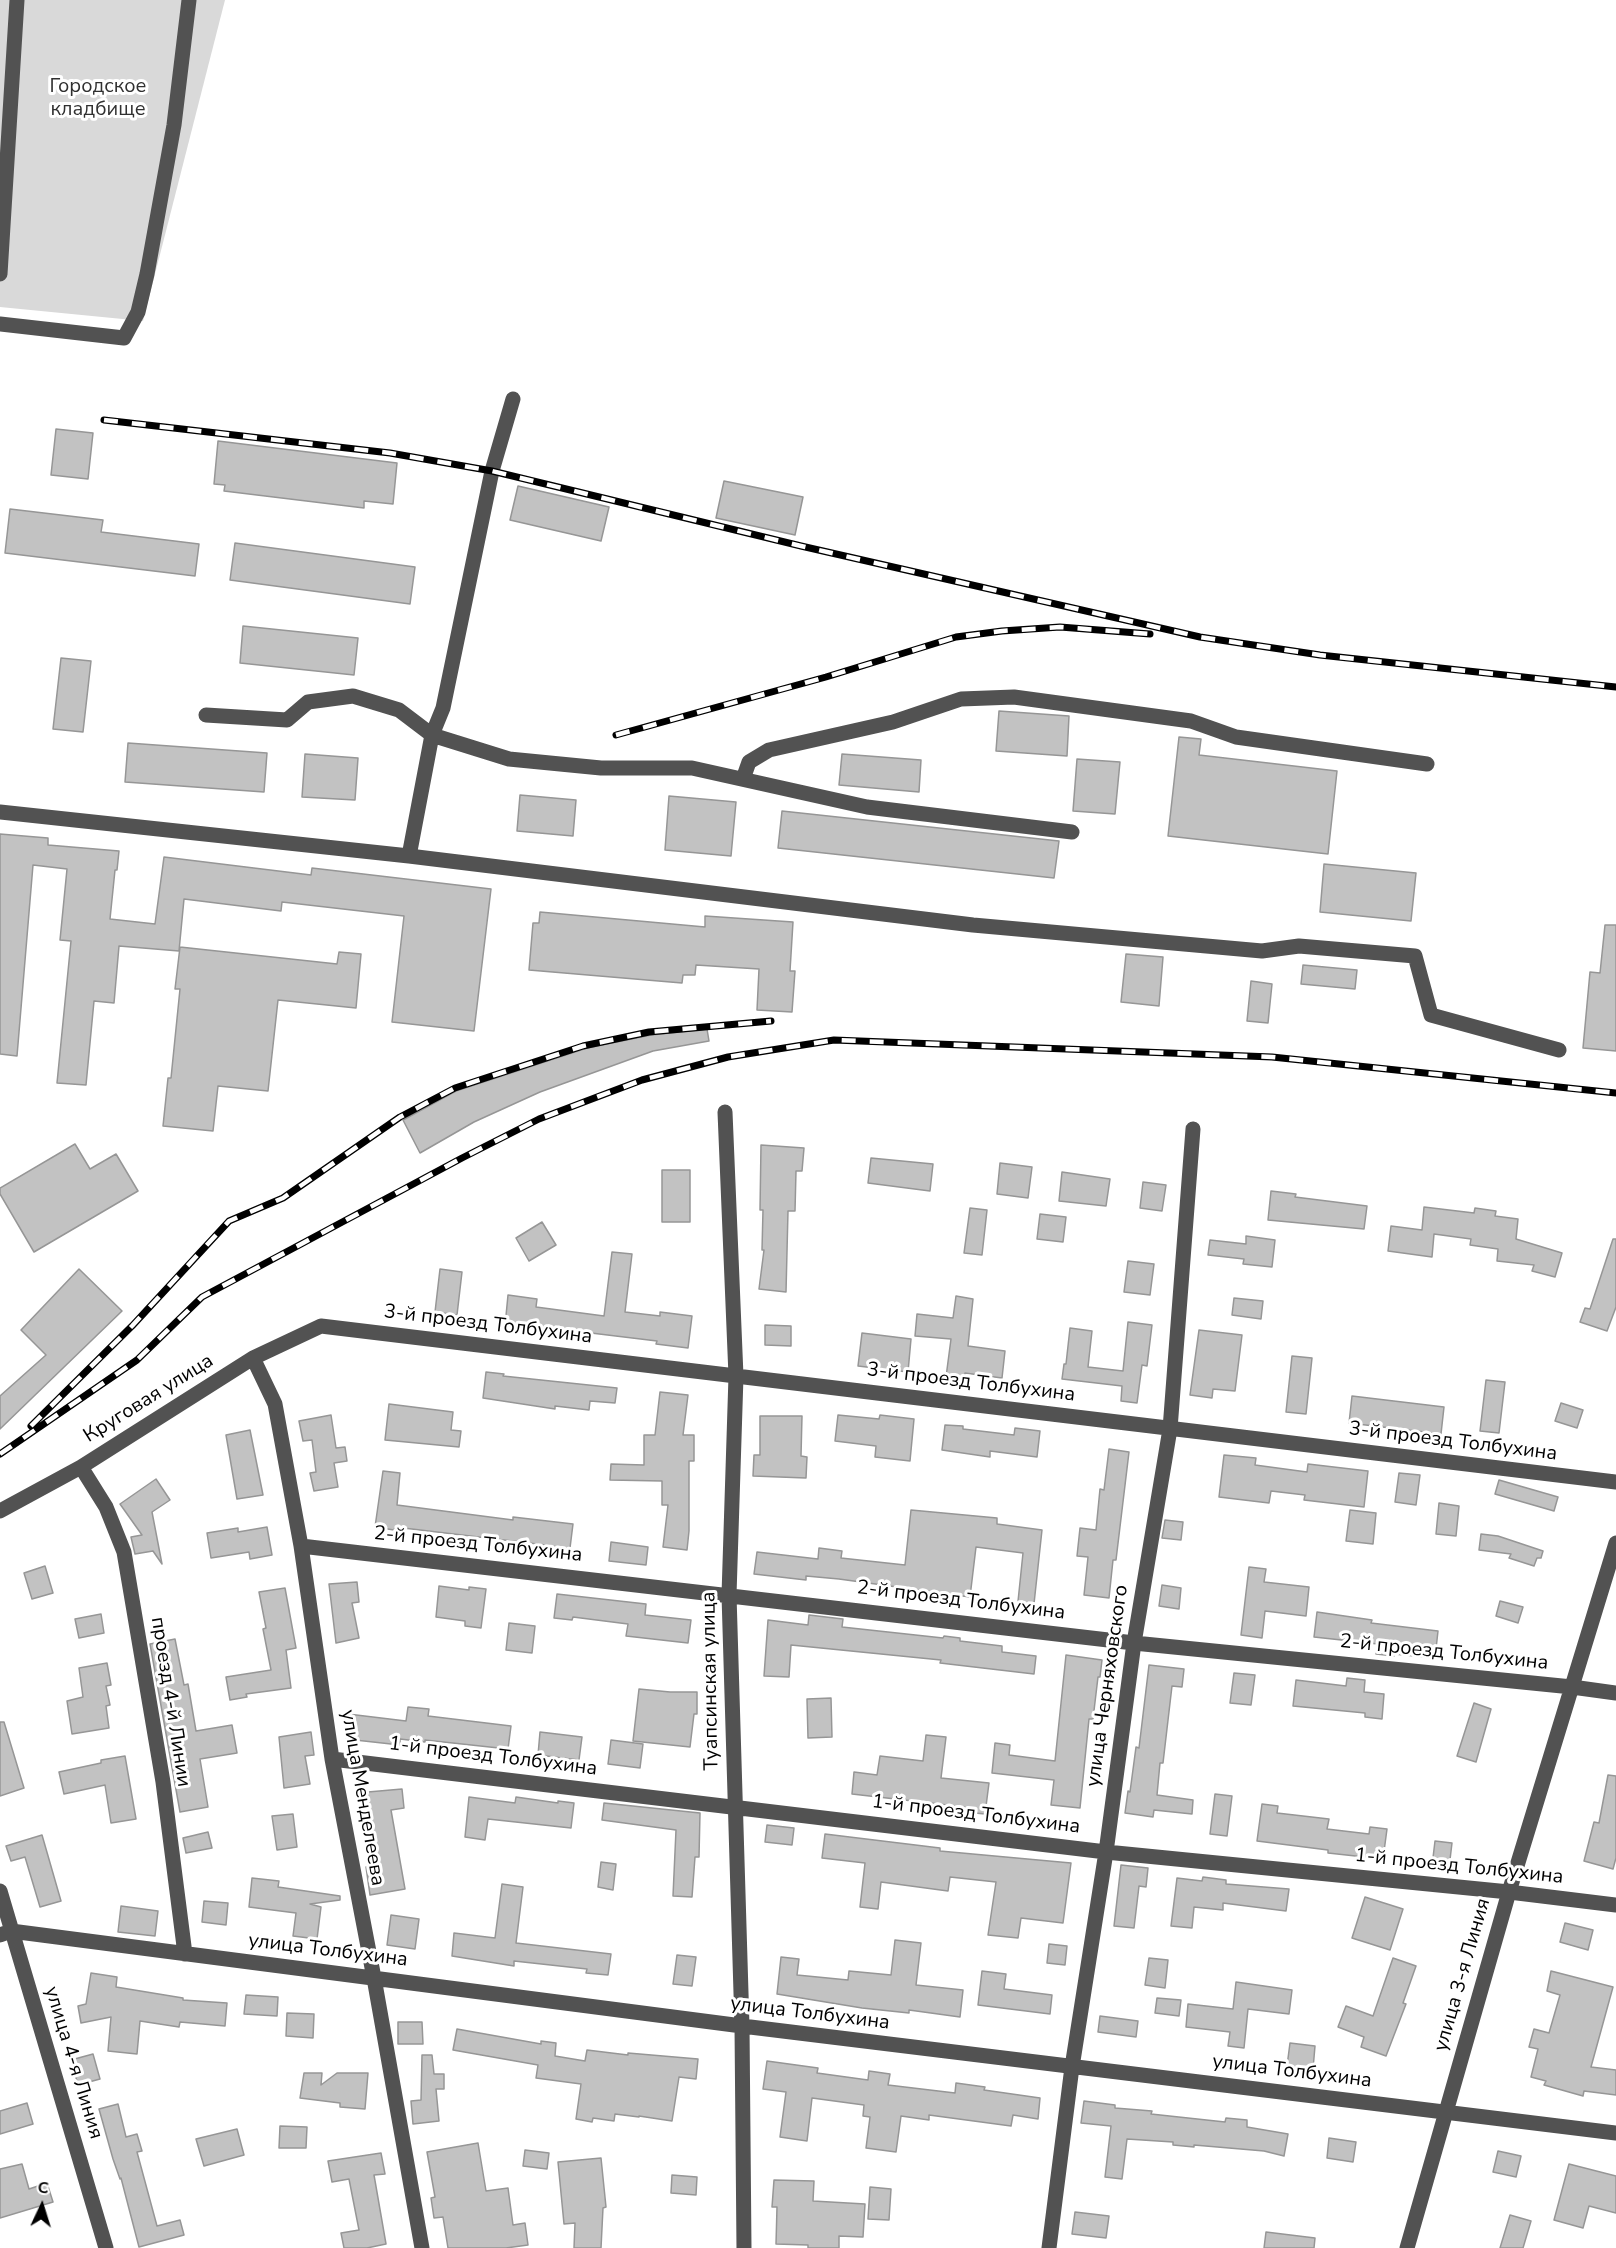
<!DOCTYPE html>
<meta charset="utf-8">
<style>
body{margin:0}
#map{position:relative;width:1616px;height:2248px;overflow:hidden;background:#fff;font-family:"Nunito Sans",sans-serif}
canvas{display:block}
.north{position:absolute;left:12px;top:2176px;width:60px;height:60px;-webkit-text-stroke:4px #fff;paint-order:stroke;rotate:4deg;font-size:16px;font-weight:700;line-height:24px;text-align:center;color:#000}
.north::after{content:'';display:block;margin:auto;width:21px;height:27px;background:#000;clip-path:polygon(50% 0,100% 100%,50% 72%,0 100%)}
</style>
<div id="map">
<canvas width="1616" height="2248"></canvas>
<div class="north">С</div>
</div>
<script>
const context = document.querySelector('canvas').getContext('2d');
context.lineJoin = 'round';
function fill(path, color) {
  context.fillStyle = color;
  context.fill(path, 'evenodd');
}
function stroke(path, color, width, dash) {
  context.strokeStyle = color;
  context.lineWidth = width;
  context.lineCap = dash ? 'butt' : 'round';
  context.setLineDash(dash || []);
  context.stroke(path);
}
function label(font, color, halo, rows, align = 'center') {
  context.font = font + ' "Nunito Sans",sans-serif';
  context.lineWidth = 6;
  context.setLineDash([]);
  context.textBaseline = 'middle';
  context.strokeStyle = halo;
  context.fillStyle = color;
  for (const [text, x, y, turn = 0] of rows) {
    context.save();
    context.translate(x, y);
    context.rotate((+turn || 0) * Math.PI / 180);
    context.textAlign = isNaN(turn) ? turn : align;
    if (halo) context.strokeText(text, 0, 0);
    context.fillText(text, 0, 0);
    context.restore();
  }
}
fill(new Path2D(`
 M0,0h225l-82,321 -143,-14z`), '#d9d9d9');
const building = new Path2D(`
 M56,429l37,4 -5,46 -37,-4z
 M218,441l179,22 -4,41 -29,-3v7l-140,-17 1,-6 -11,-1z
 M724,481l79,16 -8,38 -79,-17z
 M518,486l91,21 -8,34 -91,-21z
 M10,509l93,11 -2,12 98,12 -4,32 -190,-23z
 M235,543l180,24 -5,37 -180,-24z
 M243,626l115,12 -4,37 -114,-12z
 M61,658l30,3 -8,71 -30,-3z
 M999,711l70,5 -2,40 -71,-5z
 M1179,737l22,2 -2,16 138,16 -9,83 -160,-18z
 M128,743l139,10 -3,39 -139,-10z
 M305,754l53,4 -3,42 -53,-3z
 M842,754l79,6 -2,32 -80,-7z
 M1077,759l43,3 -5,52 -42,-3z
 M520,795l56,5 -3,36 -56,-5z
 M669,796l67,6 -5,54 -66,-6z
 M782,811l277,30 -5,37 -276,-30z
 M0,834l48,4v7l71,6 -2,19h-2l-5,49 45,5 9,-67 147,18 1,-7 179,21 -17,142 -82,-9 12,-106 -122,-14 -1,9 -97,-12 -5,52 -60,-5 -5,57 -20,-2 -8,84 -29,-2 14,-142 -11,-1 7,-71 -34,-4 -16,191 -17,-2z
 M1324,864l92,9 -5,48 -91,-9z
 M540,912l165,15v-11l88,6 -3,49h5l-3,41 -35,-2 2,-41 -63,-4 -1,10h-12l-1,8 -153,-13 4,-47h6z
 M1605,925h11v126l-33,-3 7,-76 10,1z
 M180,947l157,17 2,-12 22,2 -5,54 -78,-8 -10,91 -50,-5 -5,45 -50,-5 5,-48h3l9,-89h-5z
 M1126,954l37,3 -4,49 -38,-4z
 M1303,965l54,5 -2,19 -54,-5z
 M1251,981l21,3 -4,39 -21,-2z
 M707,1029l2,12 -56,10 -113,41 -66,30 -54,31 -17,-33 53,-29 131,-43 64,-13z
 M75,1144l15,25 26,-15 22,37 -104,61 -34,-58v-6z
 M761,1145l43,3 -2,23h-6l-1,40h-7l-2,81 -27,-3 5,-39h-2l1,-40h-3z
 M871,1158l62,6 -3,27 -62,-8z
 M1000,1163l32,4 -4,31 -31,-4z
 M662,1170h28v52h-28z
 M1062,1172l48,7 -4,27 -47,-5z
 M1143,1182l23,3 -4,26 -22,-3z
 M1271,1191l25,3 -1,3 72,9 -3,23 -96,-9z
 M1424,1207l50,6 1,-5 21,3 -1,5 23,3 -2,20 46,14 -7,24 -23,-6 2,-6 -37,-4 1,-12 -28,-4 1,-6 -37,-5 -2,23 -44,-6 3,-25 31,4z
 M970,1208l17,2 -5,45 -18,-2z
 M1040,1214l26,3 -3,25 -26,-3z
 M542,1222l14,23 -27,16 -13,-23z
 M1246,1236l29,4 -3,27 -29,-3 1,-5 -36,-4 2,-15 36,4z
 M1613,1239h3v68l-9,24 -27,-9 5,-14 5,1z
 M612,1252l20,2 -7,58 35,4v-4l32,4 -4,32 -32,-4 1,-3 -66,-8v2l-86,-9 3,-31 29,4 -1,8 68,9z
 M1128,1261l26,3 -4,31 -26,-3z
 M79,1269l43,42 -122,118v-33l46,-41 -25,-25z
 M440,1269l22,3 -5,43 -22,-3z
 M956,1296l17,3 -5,47 37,5 -3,27 -37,-5 -1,6 -18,-2 5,-38 -36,-3 2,-22 36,4z
 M1234,1298l29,3 -2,18 -29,-4z
 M1128,1322l24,3 -5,41 -5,-1 -5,38 -16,-2 1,-15 -60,-7 2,-15h2l4,-36 22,3 -4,36 35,4z
 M765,1325l26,1v20l-26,-1z
 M1199,1330l43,5 -7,56 -22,-2 -1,9 -22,-3z
 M862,1333l49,6 -3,33 -50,-6z
 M1292,1356l20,2 -6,56 -20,-2z
 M486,1372l18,2 -1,2 114,12 -2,15 -25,-2 -1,9 -34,-4v3l-72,-11z
 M1486,1380l19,2 -6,51 -19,-2z
 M660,1392l28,3 -5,40h11v26h-5v70l-2,19 -24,-3 5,-42h-6v-24l-52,-1 1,-16 33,1v-30h11z
 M1352,1396l92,11 -3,27 -92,-11z
 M1561,1403l22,7 -6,18 -22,-7z
 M389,1404l64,8 -2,18 10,1 -2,16 -74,-7z
 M331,1415l5,33 9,-1 2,14 -13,2 4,24 -24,4 -4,-18 6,-1 -4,-32 -9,1 -4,-20z
 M838,1415l41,4 1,-4 34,4 -4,42 -35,-4 1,-11 -41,-5z
 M760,1416h42l-1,40 6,1 -1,21 -53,-2 1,-21h6z
 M945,1425l18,1v3l51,6 1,-7 25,3 -3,26 -47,-6v6l-48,-7z
 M250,1430l13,65 -26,4 -11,-64z
 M1109,1449l20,3 -13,108h-3l-4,38 -25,-3 4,-38 -11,-1 3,-28 16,2 4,-41 4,1z
 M1224,1455l32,3 -1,7 52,7 1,-8 60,7 -4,36 -60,-7 1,-5 -34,-4 -2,12 -50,-6z
 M383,1471l17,2 -3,32 116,15v-3l60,7 -4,32 -16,-2 1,-8 -159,-19 -1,3 -19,-3z
 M1399,1473l21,2 -4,30 -21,-3z
 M156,1479l14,21 -18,12 10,52 -9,-13 -18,3 -4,-17 11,-2 -22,-31z
 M1499,1480l59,17 -4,14 -59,-17z
 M1439,1503l20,3 -3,30 -20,-2z
 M911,1510l86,8v6l45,6 -9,83 -16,-2 6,-58 -47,-6 -6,50 -131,-18 -33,-3v4l-52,-6 3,-22 61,7 1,-11 23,3 -1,7 64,7z
 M1350,1510l26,3 -3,31 -27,-3z
 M1165,1520l18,2 -2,18 -19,-2z
 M267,1527l5,28 -22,4 -1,-7 -38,6 -4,-25 31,-5v4z
 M1481,1534l17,2 45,15 -2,7h-4l-3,8 -25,-8 2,-4 -32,-4z
 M611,1542l37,5 -2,18 -37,-4z
 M45,1566l8,27 -21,6 -8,-26z
 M1249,1567l17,2 -2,13 45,5 -3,29 -41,-5 -3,27 -21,-3z
 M357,1582l2,20 -7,1 7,35 -23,5 -7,-59z
 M1162,1585l19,3 -2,21 -20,-3z
 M439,1586l30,4v-3l17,2 -5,39 -16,-2v-5l-29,-4z
 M285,1588l11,60 -10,2 5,38 -45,6 1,3 -17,3 -4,-23 45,-7 -8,-41 3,-1 -7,-36z
 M557,1594l89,10 -1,11 46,5 -3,23 -62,-7 2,-12 -55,-7 -1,3 -18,-2z
 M1500,1601l23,6 -5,16 -22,-7z
 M1317,1612l55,8 -1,3 67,8 -3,27 -41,-4v2l-18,-2 2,-10 -64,-7z
 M101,1614l3,19 -25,5 -4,-19z
 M809,1615l34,4 -1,8 101,11 1,-2 16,2v3l42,5v6l34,4 -2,18 -94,-11 1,-3 -150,-15 -2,32 -25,-1 4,-56 40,5z
 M509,1623l26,3 -3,27 -26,-3z
 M175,1639l9,46 4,-1 8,47 36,-6 5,28 -37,6 8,48 -28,5 -30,-168z
 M1066,1655l36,5 -2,17h-2l-5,42h-4l-9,89 -29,-3 3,-25 -62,-7 3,-30 15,2 -1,10 46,6z
 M107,1663l4,22 -5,1 4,19 -4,1 3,22 -37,6 -5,-33 16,-4 -4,-29z
 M1149,1665l35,4 -2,18 -10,-1 -9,77h-3l-3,32 36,5 -1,14 -38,-4 -1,7 -28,-4 3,-22 2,1 6,-45 3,1z
 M1234,1673l21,2 -4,30 -21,-2z
 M1347,1678l18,2 -1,12 20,2 -2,25 -17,-2v-4l-72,-7 3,-26 50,6z
 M639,1689l31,3h27v22h-3l-4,33 -57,-6z
 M831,1698l1,39 -24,1 -1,-39z
 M1474,1703l17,6 -15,53 -19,-6z
 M408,1707l21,2 -1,7 83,10 -3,23 -83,-9v2l-25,-3v6l-54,-6 2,-25 58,7z
 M0,1722h4l20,66 -24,8z
 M311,1732l3,23 -9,1 5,28 -26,4 -5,-51z
 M540,1732l42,5 -3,23 -41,-5z
 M926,1735l20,2 -5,41 48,5 -4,31 -20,-2v-5l-113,-13 2,-22 23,3 3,-19 43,5z
 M611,1740l32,4 -3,24 -32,-4z
 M125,1756l11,63 -25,4 -6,-38 -41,9 -5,-22 42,-9v-3z
 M1608,1775l8,1v82l-3,11 -29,-8 10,-39 5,1z
 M402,1789l2,19 -13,2 14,79 -35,6 -4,-28 10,-2 -8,-38h4l-4,-35z
 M1215,1794l17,2 -5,40 -17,-2z
 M469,1797l46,6 1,-6 42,6v-2l16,2 -3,25 -83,-9 -3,21 -20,-3z
 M604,1803l96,10 -1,44h-4l-3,40 -19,-1 3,-66 -74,-10z
 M1262,1804l16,2 -1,7 52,6 -2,10 42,5 1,-7 17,2 -4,30 -55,-6v-3l-71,-9z
 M293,1814l4,33 -20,3 -5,-34z
 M767,1825l27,3 -2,17 -27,-3z
 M208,1832l4,16 -26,5 -3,-15z
 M825,1834l115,14v3l131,12 -8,60 -42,-5 -3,20 -30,-3 8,-53 -46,-5 -2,14 -67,-9 -3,27 -18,-2 5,-44 -43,-5z
 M42,1835l19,66 -21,6 -15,-50 -14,4 -5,-15z
 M1435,1841l17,2 -3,25 -17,-2z
 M601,1862l15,2 -3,26 -15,-3z
 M1121,1865l27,3 -2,19 -7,-1 -5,42 -20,-2z
 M1203,1877l23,3v4l63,5 -3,22 -63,-8v7l-29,-3 -2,21 -21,-2 6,-48 25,3z
 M252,1878l27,3 -1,6 62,9v4l-30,4 11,3 -4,32 -24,-3 3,-23 -47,-6z
 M502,1884l21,3 -7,56 95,11 -3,21 -22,-2 1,-4 -73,-8v5l-62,-10 2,-23 41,5z
 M1365,1897l38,12 -13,41 -38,-12z
 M204,1901l24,2 -2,22 -24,-3z
 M121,1906l37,5 -3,25 -37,-4z
 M391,1915l28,4 -4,30 -28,-4z
 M1565,1923l28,7 -5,20 -28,-8z
 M895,1940l26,3 -5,42 47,5 -3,27 -51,-7v3l-47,-5 -85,-14 4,-37 18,2 -2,16 51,5 1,-9 42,4z
 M1049,1944l18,2 -2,19 -18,-2z
 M677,1955l19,2 -4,29 -19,-2z
 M1149,1958l19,2 -3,28 -20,-3z
 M1393,1958l23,8 -13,37 3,1 -20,52 -25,-9 3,-10 -26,-10 8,-21 27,10z
 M982,1971l24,3 -2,15 48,6 -2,19 -72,-9z
 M1551,1971l62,16 -22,80 25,3v25l-32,-4 -1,5 -39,-11 2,-4 -15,-4 7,-28 -9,-2 5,-18 15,4 11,-38 -13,-4z
 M91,1973l26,4 -1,10 67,11v2l44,3 -2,23 -45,-4 -1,5 -39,-6 -3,33 -29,-3 3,-34 -30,6 -3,-17 8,-2z
 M1236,1982l56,8 -3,24 -41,-5 -4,39 -16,-2 2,-14 -44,-5 2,-23 45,5z
 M246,1995l32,2 -1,19 -33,-2z
 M1157,1998l24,2 -2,16 -24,-3z
 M287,2013l27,1 -1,24 -27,-2z
 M1100,2016l38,5 -2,16 -38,-5z
 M398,2022h24l1,22h-25z
 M457,2029l84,15v-3l15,2 -1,13 30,5 2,-11 41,5v-2l70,6 -2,20 -17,-2 -7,44 -33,-5v1l-24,-3 -1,7 -21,-3 -1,4 -16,-3 5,-35 -45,-6 2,-13 -85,-15z
 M1290,2043l25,3 -2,23 -26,-3z
 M93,2054l7,25 -22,6 -7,-25z
 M422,2055h10l2,19h10v15h-8l3,32 -26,3 -2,-23 10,-1z
 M767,2061l51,7 -1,5 51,7 1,-9 21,3 -2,11 67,8 1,-10 29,4 -1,3 56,8 -2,21 -25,-4 -2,11 -82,-11v5l-28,-4 -5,36 -30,-4 4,-31 -7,-1 1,-11 -52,-7 -5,43 -27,-4 6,-45 -23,-3z
 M304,2073h18l-1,12 16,-12h31l-3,36 -25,-2v-4l-40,-5z
 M1084,2101l31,4v3l37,3 -1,3 74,8 1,-4 21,2v7l41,7 -4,22 -20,-5 -70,-6v2l-21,-2v-3l-46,-3 -5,40 -17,-2 6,-51 -30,-3z
 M27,2103l6,21 -33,10v-23z
 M118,2104l8,33 11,-3 5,17 -5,1 20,74 23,-6 4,15 -45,12 -18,-69 -1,1 -7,-20 -14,-50z
 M280,2126l27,1 -1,21h-27z
 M237,2129l7,26 -40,11 -8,-27z
 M1329,2138l27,4 -3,20 -26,-4z
 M478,2143l8,48 22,-3 5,37 12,-2 3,22 -22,3h-58l-5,-31 -9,1 -3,-20 4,-1 -8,-45z
 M525,2150l24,3 -2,16 -24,-3z
 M1498,2151l23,5 -5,21 -23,-5z
 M381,2153l4,21 -11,1 12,69 -19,4h-23l-3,-15 18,-3 -10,-51 -17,3 -4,-21z
 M601,2158l5,49 -3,1 -2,40h-27l1,-25 -11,1 -6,-62z
 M22,2164l7,25 18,-6 6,19 -53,16v-49z
 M1569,2164l47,12v37l-27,-7 -6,22 -29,-8z
 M672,2175l25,2 -1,18 -25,-2z
 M774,2180l40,1 -1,20 52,3 -2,33 -24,-1v12h-31v-3l-32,-1 1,-37h-5z
 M870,2187l21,2 -2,31 -21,-1z
 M1075,2212l34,4 -3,22 -34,-4z
 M1510,2215l21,6 -8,27h-23z
 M1266,2232l49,6 -1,10h-50z`);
fill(building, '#c2c2c2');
stroke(building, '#969696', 1.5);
stroke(new Path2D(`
 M0,274l17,-274
 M0,324l124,14 14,-26 9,-38 27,-149 15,-125
 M513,399l-21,72 -49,237 -11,27 77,24 92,9h91l175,39 205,25
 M206,715l81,5 21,-18 45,-6 46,14 33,25 -23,121
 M743,779l6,-17 20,-12 124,-28 68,-23 53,-2 177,24 45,16 191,27
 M0,812l409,44 564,69 289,26 37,-5 116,10 16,59 128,35
 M725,1112l11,264 -7,219 13,431 2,222
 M253,1358l22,46 26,142 31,213 42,219 48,270
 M81,1467l25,40 18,45 39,230 22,172
 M0,1511l81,-44 172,-109 68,-32 1295,156
 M301,1546l833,97 438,44 44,6
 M332,1759l774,93 403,40 107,13
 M0,1891l106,357
 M0,1935l11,-4 731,95 874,107
 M1049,2248l23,-181 34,-215 28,-209 36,-214 23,-300
 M1407,2248l102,-356 107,-349`), '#525252', 15);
const rail = new Path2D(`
 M104,420l286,33 102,18 309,75 399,91 120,18 296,32
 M616,735l210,-58 130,-40 46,-6 58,-4 90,7
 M31,1426l101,-100 97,-105 54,-23 117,-81 55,-29 128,-42 66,-14 122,-11
 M0,1454l137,-94 65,-63 260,-139 77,-39 103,-39 86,-23 106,-17 438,17 344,36`);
stroke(rail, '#000', 7);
stroke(rail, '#fff', 4.5, [14]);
label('20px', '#303030', '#fff', [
 ["Городское",98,87],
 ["кладбище",98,110]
]);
label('20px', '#000', '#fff', [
 ["3-й проезд Толбухина",488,1325,7],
 ["3-й проезд Толбухина",971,1383,7],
 ["Круговая улица",149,1399,-32],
 ["3-й проезд Толбухина",1453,1442,7],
 ["2-й проезд Толбухина",478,1545,6],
 ["2-й проезд Толбухина",961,1601,7],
 ["2-й проезд Толбухина",1444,1653,6],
 ["Туапсинская улица",711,1681,-91],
 ["улица Черняховского",1108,1686,-82],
 ["проезд 4-й Линии",170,1702,81],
 ["1-й проезд Толбухина",493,1757,7],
 ["улица Менделеева",362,1798,80],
 ["1-й проезд Толбухина",976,1815,7],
 ["1-й проезд Толбухина",1459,1867,6],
 ["улица Толбухина",328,1951,7],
 ["улица 3-я Линия",1463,1975,-74],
 ["улица Толбухина",810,2014,7],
 ["улица 4-я Линия",73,2063,73],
 ["улица Толбухина",1292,2072,7]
]);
</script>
